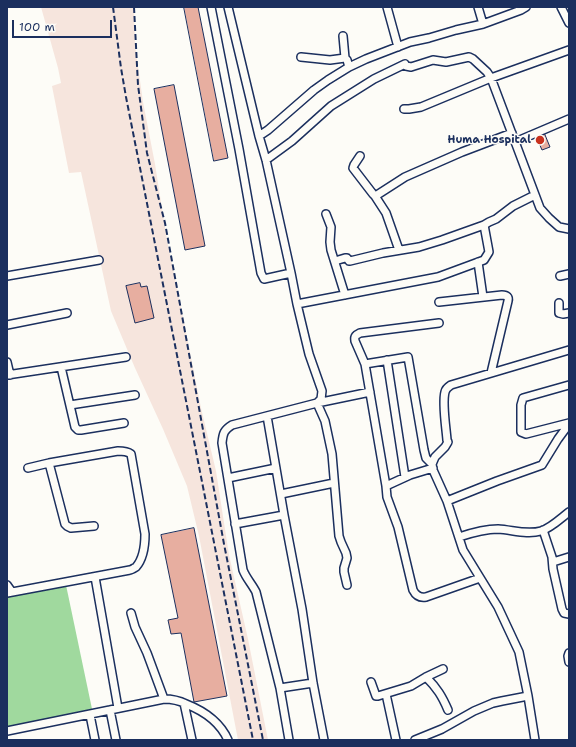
<!DOCTYPE html>
<style>
body{margin:0}
#map{position:relative;width:576px;height:747px;overflow:hidden;background:#fdfcf7;font-family:"Shantell Sans",sans-serif}
canvas{display:block}
.frame{position:absolute;inset:0;border:8px solid #1b2f5e;pointer-events:none}
.scale{position:absolute;left:12px;top:20px;width:100px;height:18px;box-sizing:border-box;border:2px solid #1b2f5e;border-top:0;padding-left:5px;font-size:12px;line-height:14px;white-space:nowrap;color:#1b2f5e;-webkit-text-stroke:3px #fdfcf7;paint-order:stroke}
</style>
<div id="map">
<canvas width="576" height="747"></canvas>
<div class="frame"></div>
<div class="scale">100 m</div>
</div>
<script>
const context = document.querySelector('canvas').getContext('2d');
context.lineJoin = 'round';
function fill(path, color) {
  context.fillStyle = color;
  context.fill(path, 'evenodd');
}
function stroke(path, color, width, dash) {
  context.strokeStyle = color;
  context.lineWidth = width;
  context.lineCap = dash ? 'butt' : 'round';
  context.setLineDash(dash || []);
  context.stroke(path);
}
function label(font, color, halo, rows, align = 'center') {
  context.font = font + ' "Shantell Sans",sans-serif';
  context.lineWidth = 3;
  context.setLineDash([]);
  context.textBaseline = 'middle';
  context.strokeStyle = halo;
  context.fillStyle = color;
  for (const [text, x, y, turn = 0] of rows) {
    context.save();
    context.translate(x, y);
    context.rotate((+turn || 0) * Math.PI / 180);
    context.textAlign = isNaN(turn) ? turn : align;
    if (halo) context.strokeText(text, 0, 0);
    context.fillText(text, 0, 0);
    context.restore();
  }
}
fill(new Path2D(`
 M41,7h93l1,38 8,57 12,62 12,76 17,82 17,86 15,63 13,84 19,84 20,101h-30l-39,-204 -12,-50 -24,-57 -28,-61 -24,-57 -30,-139 -12,1 -17,-87 9,-3 -3,-15z`), '#f6e5dd');
fill(new Path2D(`
 M66,585l26,124 -85,19v-132z`), '#a0d99e');
const building = new Path2D(`
 M184,7h14l30,151 -14,3z
 M174,85l31,161 -20,4 -31,-161z
 M543,130l7,17 -8,3 -7,-16z
 M140,283l1,4 6,-1 7,32 -19,5 -9,-37z
 M194,528l33,168 -33,6 -13,-69 -10,1 -3,-14 10,-2 -17,-83z`);
fill(building, '#e7aea0');
stroke(building, '#1b2f5e', 1);
const street = new Path2D(`
 M211,7l28,142 22,124 3,6 27,-6 6,31 141,-27 46,-17 5,-8 -5,-27
 M228,7l31,129 7,24 25,113
 M387,7l11,40
 M478,7l5,17
 M561,7l8,16
 M343,36l2,22
 M569,50l-78,28 49,130 9,10 10,9 10,2
 M301,57l29,3 15,-2 2,2 2,7
 M259,136l9,-6 46,-40 14,-10 21,-13 17,-8 44,-17 19,-4 27,-8 27,-6 38,-14 5,-3
 M515,142l54,-23
 M360,156l-6,9 -1,3 20,26 2,2 2,-1 28,-18 57,-25 50,-19
 M266,160l26,-19 39,-35 43,-27 31,-15 1,2 5,1 22,-7 13,2 23,-5 4,2 14,13 4,6 -70,29 -12,2h-5
 M375,196l11,17 13,37
 M326,214l5,13 -1,15 1,8 14,45
 M335,261l10,-3h2l2,3h1l33,-8 36,-6 23,-7 42,-15 5,-3 7,-3 17,-13 22,-11
 M478,262l5,35
 M7,276l92,-16
 M560,276l9,-2
 M439,302l63,-7c5,0 7,2 6,6l-17,72
 M559,303v10l4,1 6,-1
 M7,325l60,-12
 M387,360l18,117
 M7,362l3,13
 M365,364l-10,-23c-1,-5 1,-6 5,-8l79,-10
 M61,367l14,60 3,3h3l43,-7
 M7,375l119,-18
 M569,385l-46,13 -2,7v27l5,2 43,-11
 M70,405l65,-10
 M267,416l17,99 18,94 11,74 11,57
 M49,463l16,61 2,2 4,2 23,-2
 M432,464l-6,-6 -2,-8 -16,-93 -43,7 21,122 24,-11 23,-7
 M228,478l48,-10
 M386,486l1,11 11,30 15,63c3,6 7,8 13,7l54,-19
 M281,494l53,-11
 M447,501l-14,-31 -1,-6 3,-7 10,-10 3,-5 -1,-2c-1,-13 -5,-37 -2,-48 1,-4 3,-5 6,-7l118,-35
 M235,524l49,-9
 M543,530l9,27 1,12 9,40 2,4 5,1
 M459,537c12,-4 26,-8 39,-8 15,1 29,6 43,2 10,-3 20,-13 28,-19
 M553,562l16,-5
 M95,577l23,131
 M7,585l5,7
 M347,585l-3,-13v-4l3,-10 -1,-5 -5,-11 -2,-6 -7,-82 -7,-33 -8,-18 53,-11
 M7,593l123,-23c1,0 6,-3 6,-3 7,-8 9,-23 9,-33l-14,-80c-4,-3 -8,-3 -13,-3l-69,12 -21,5
 M131,613l4,14 12,26 17,46
 M569,653l-1,3 1,6
 M426,677c11,11 16,19 22,33
 M371,682l5,14h2l33,-10 15,-9 17,-8
 M280,688l33,-5
 M386,694l10,46
 M184,703l8,37
 M110,710l6,30
 M90,715l5,25
 M7,731l157,-32c9,0 14,1 22,5 18,7 34,18 42,36
 M289,740l-9,-52 -24,-96c-4,-8 -10,-14 -13,-22l-21,-127c1,-10 2,-13 10,-18l85,-22 4,-4 1,-8 -13,-37 -12,-50
 M415,740l27,-11 32,-18 19,-8 9,-2 26,-5
 M535,740l-7,-44 -9,-44 -21,-45 -35,-57 -16,-49 50,-20 45,-16 16,-26 11,-15`);
stroke(street, '#1b2f5e', 10);
stroke(street, '#fdfcf7', 7);
stroke(new Path2D(`
 M113,7l8,61 5,29 127,643
 M134,7l4,78 9,68 18,70 59,321 39,196`), '#1b2f5e', 2, [6, 3]);
for (const [x, y, r, color] of [
 [540,140,5,"#c8321e"]
]) {
  const dot = new Path2D();
  dot.arc(x, y, r, 0, 2 * Math.PI);
  context.fillStyle = color;
  context.fill(dot);
  stroke(dot, '#fdfcf7', 1.5);
}
label('bold 11px', '#1b2f5e', '#fdfcf7', [
 ["Huma Hospital",531,140]
], 'right');
</script>
